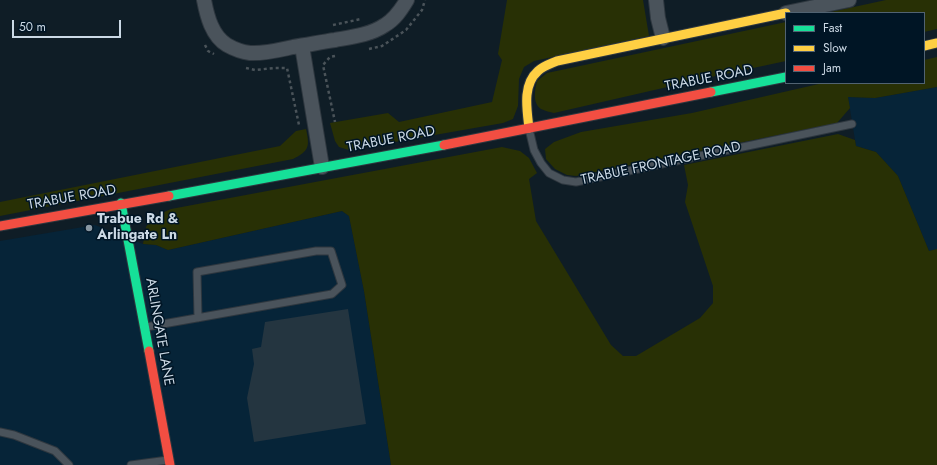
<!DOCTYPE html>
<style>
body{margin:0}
#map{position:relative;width:937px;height:465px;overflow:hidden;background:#0f1d26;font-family:Jost,sans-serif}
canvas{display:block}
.legend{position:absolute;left:785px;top:12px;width:140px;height:72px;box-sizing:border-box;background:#001525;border:1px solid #516372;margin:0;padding:5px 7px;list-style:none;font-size:12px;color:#cbd9e5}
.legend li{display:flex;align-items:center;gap:8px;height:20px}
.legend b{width:20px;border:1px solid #516372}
.scale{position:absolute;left:12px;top:20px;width:109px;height:18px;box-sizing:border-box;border:2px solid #cbd9e5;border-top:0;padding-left:5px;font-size:12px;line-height:14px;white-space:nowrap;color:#cbd9e5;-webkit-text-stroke:3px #001525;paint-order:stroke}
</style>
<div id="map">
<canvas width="937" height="465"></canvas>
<ul class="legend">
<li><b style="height:5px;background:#16e098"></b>Fast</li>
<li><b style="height:5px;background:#ffcf43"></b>Slow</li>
<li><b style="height:5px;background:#f24e42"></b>Jam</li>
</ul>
<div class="scale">50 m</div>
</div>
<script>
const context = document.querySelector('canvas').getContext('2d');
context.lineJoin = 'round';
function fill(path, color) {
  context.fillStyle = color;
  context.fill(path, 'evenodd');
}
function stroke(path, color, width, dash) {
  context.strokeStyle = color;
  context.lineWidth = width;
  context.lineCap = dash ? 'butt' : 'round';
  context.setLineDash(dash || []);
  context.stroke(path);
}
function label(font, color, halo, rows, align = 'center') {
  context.font = font + ' Jost,sans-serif';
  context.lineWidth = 3;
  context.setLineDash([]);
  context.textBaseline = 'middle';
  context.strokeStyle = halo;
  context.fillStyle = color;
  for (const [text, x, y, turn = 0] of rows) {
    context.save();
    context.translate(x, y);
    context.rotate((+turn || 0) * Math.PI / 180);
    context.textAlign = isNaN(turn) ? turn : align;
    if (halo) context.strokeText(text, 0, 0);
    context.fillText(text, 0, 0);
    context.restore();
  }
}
fill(new Path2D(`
 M937,87v162l-8,2 -31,-75 -22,-24 -20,-6 -8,-49 27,1z
 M342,211l7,5 15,75 27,174h-391v-224l95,-16 48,19 13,1 12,5z`), '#062438');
fill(new Path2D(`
 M507,0h136l6,36 -115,25 -10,6 -5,12 -1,27 -5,13 -10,4 -154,27 -10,-3 -4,-6 -5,-18 58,-10 11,9 93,-20 10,-42 -4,-6z
 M886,0h51v29l-13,3v-19h-98z
 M786,22v39l-75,16 -157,36c-4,-1 -9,-2 -13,-4 -9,-6 -6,-19 -4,-28l10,-8z
 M937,57v30l-62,11 -27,-1 2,11 -13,15 -261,53 -9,-1 -12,-6 -9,-10 -1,-10 9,-7 27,-10 111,-19 131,-30h101v-23z
 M306,129c4,18 3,22 -13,30l-293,57v-14l280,-56 16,-15z
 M838,134l17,6 1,6 20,6 22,24 31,75 8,-2v216h-546l-27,-174 -15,-75 -7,-5 -174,39 -12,-5 -13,-1 3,-17 7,-10 18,-8 331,-62 18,4 9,7 8,15 -8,6 7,42 75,124 12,11h13l64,-38 13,-15v-17l-28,-84 3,-17 -4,-20z`), '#283005');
fill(new Path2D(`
 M348,309l18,115 -112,18 -7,-44 7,-34 -2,-15 9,-2 4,-25z`), '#243540');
const lane = new Path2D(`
 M529,129l5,21 7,13 8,10 14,7 13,2 276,-58
 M146,327l186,-33 10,-9 -11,-34h-15l-119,21 1,46
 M0,432l14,3 41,16 14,14
 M131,465l37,-5`);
const street = new Path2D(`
 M204,0c3,16 8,36 23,45 7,4 15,7 23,8 14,1 29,-3 43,-6 14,-2 28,-5 42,-7 17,-3 35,-5 50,-15 10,-6 16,-15 22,-25
 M656,0l2,18 5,20
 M786,13l63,-13
 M302,46l20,121`);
const fast = new Path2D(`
 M711,92l75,-15
 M169,196l275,-51
 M121,203l28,148`);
const slow = new Path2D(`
 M924,46l13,-3
 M529,128c-2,-18 -7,-43 9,-57 5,-5 12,-7 19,-10l229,-48`);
const jam = new Path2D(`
 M444,145l267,-53
 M0,226l169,-30
 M149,351l21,114`);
stroke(lane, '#2e373f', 9);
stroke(street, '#2e373f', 16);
stroke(fast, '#2e373f', 11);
stroke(slow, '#2e373f', 11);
stroke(jam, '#2e373f', 11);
stroke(new Path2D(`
 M333,25l28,-6
 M205,45l3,6 6,3
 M369,49l13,-3 24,-16 16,-20 3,-10
 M335,56l-5,1 -7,8 12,57
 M246,68l9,2 20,-2h12l12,57`), '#4a5359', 2.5, [3, 3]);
stroke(lane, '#4a535b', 7);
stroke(street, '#4a535b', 14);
stroke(fast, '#16e098', 9);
stroke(slow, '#ffcf43', 9);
stroke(jam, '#f24e42', 9);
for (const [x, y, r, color] of [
 [89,228,4,"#8997a2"]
]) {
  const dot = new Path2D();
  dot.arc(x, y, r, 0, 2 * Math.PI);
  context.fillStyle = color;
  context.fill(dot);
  stroke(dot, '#001525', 1.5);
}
label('14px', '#cbd9e5', '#001525', [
 ["TRABUE ROAD",709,79,-11],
 ["TRABUE ROAD",391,140,-11],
 ["TRABUE FRONTAGE ROAD",661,164,-12],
 ["TRABUE ROAD",72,198,-10],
 ["ARLINGATE LANE",159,332,80]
]);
label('bold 14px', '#cbd9e5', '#001525', [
 ["Trabue Rd &",97,220],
 ["Arlingate Ln",97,236]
], 'left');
</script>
